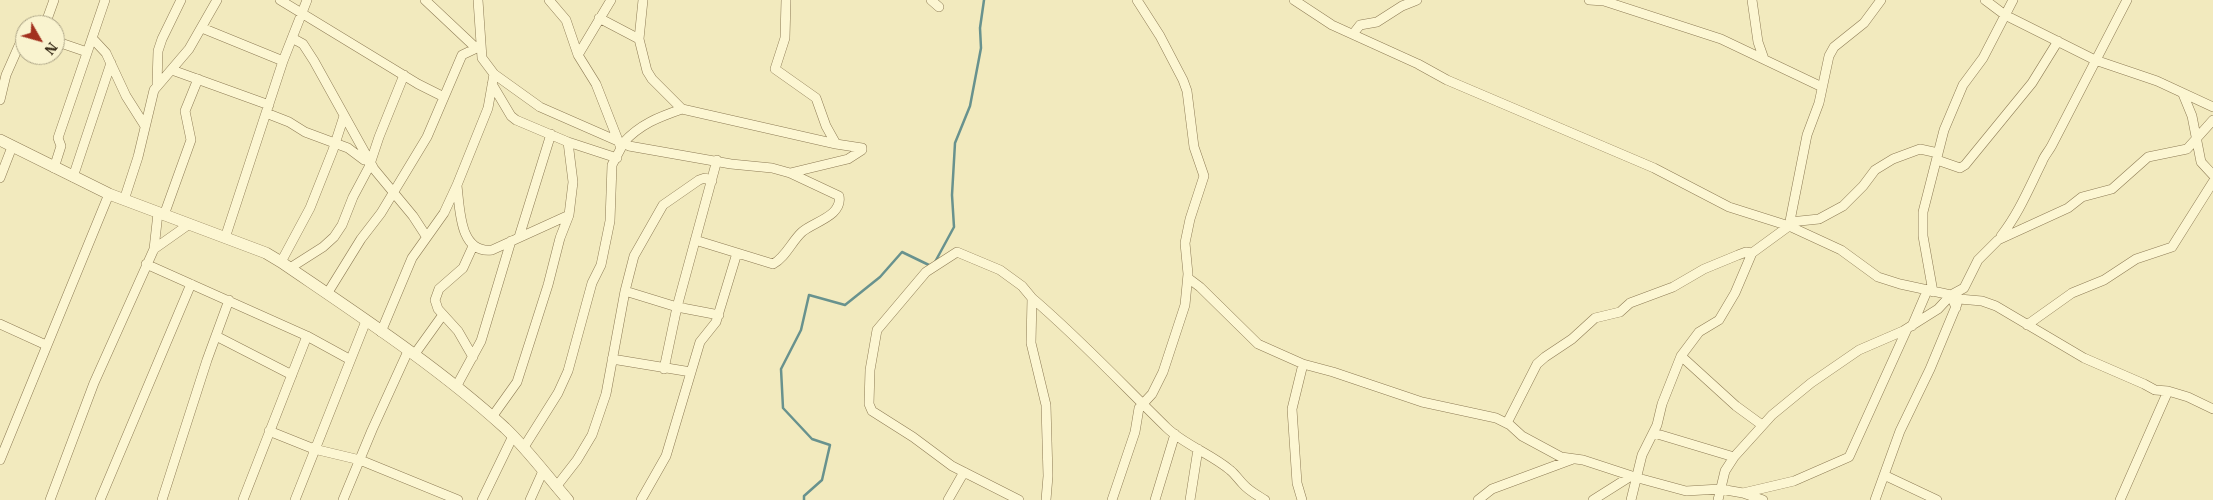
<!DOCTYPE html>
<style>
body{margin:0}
#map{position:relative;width:2213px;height:500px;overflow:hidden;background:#f2eabe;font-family:"IBM Plex Serif",serif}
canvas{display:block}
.north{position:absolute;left:15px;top:15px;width:50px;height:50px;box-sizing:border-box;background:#f9f3cf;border:1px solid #ada587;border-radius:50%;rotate:128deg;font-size:14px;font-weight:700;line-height:20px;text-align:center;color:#3b2f1b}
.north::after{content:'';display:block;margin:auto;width:18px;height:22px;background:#a2301e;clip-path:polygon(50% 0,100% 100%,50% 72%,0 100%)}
</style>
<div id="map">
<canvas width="2213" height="500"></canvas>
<div class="north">N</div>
</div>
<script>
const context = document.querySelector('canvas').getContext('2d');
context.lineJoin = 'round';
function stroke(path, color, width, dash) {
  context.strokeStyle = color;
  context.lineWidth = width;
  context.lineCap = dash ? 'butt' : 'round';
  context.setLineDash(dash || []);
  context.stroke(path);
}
stroke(new Path2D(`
 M935,262l19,-35 -2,-32 3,-52 15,-37 11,-58 -1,-20 4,-28
 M804,500v-4l18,-16 8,-35 -18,-6 -29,-31 -2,-39 20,-39 8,-35 36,10 35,-28 22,-25 29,14`), '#68928e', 2.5);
const minor = new Path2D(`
 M280,0l138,84 26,13
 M425,0l51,48
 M478,0l4,58 12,16 46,33 89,39 102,18 41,4 18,5 49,23c4,20 -26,26 -37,36 -10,9 -17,26 -29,32l-78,-24
 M643,0l-4,39 8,32 5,8 30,30 154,35 26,4v2l-14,9 -58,14
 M786,0l-1,38 -10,31 41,29 10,28 10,18
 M931,0l8,7
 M1294,0l38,25 86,39 29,16 207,88 75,39 60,19 52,24 37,27 22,7 51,11 5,13
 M1589,0l15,1 117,38 101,48
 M1752,0l6,42 6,17
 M1985,0l20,15 90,45 62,21 56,26
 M599,18l40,21
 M45,25l9,-25
 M202,28l81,33
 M1353,34l7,-9 17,-3 25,-16 15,-6
 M92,38l14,15 20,43 19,30
 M292,38l11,6 11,17 60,108 39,47 13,20
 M55,41l32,11
 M578,55l33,-55
 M172,70l97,35
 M157,84l1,-33 4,-12 19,-39
 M492,84l19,32 5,4 52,22 49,16
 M2183,94l9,22 9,46 12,13
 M0,100l6,-25 19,-43
 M266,113l23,9 16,10 43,16 16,12h6
 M623,143c17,-19 36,-26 59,-34
 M1937,160l23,8 5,-3 67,-82 26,-42
 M54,168l7,-22 -3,-8 47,-138
 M73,177l38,-114
 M0,178l12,-31
 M457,186c3,22 2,68 35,64l77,-35
 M124,200l14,-43 16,-67 35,-41 28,-49
 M164,215l27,-75 -6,-29 13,-32
 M1790,222l29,-3 24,-13 20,-20 12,-16 18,-11 27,-10 18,4
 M2001,236c18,-23 28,-48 41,-74 2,-6 7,-11 10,-17l75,-145
 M519,237l32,-103
 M225,238l58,-177 24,-61
 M154,249l34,-24
 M281,262l29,-54 23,-58 11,-34
 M146,264l161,72 42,23
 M290,268l33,-21 11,-10 8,-12 11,-28 16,-30 10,-30 25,-62
 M1188,278l12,9 58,57 45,20 30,8 89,30 74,16 14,7 12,11 39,21 22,3 55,18 48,13 34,-2 23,4 20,7
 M625,291l52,16 42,8
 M1933,292l-10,-56v-24l21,-82 19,-45 20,-27 30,-58
 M327,294l34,-55 20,-26 46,-76 35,-82 19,-9
 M1032,298c48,41 90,86 135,130 18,17 44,26 63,42 5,4 9,10 13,14 6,7 14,11 22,16
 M1959,299l23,2 14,5 88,52 60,26 11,6 13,1 20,6 25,12
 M0,324l46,21
 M2027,325l45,-32 32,-13 32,-21 36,-12 41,-65
 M1912,326l15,-35
 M381,332l31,-74 32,-45 13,-28 31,-77 6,-34
 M216,336l76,39
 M414,355l28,-39
 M1681,356l55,50 26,19
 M473,357l-15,-26 -20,-22 -3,-9 4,-11 24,-21 10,-22
 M612,359l79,13
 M664,369l13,-62 40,-147
 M456,387l25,-46 30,-100
 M492,417l25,-35 31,-97 12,-47 9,-23 4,-33 -5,-40
 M1507,423l30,-59 8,-7 27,-18 23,-21 25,-6 10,-9 43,-16 31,-18 34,-14 8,-3 6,1
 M269,431l45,18 46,11 98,40
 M1654,433l80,24
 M524,447l34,-54 10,-22 24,-88 9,-18 9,-44 2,-56 9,-17 -25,-64 -18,-29 -12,-35 -17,-20
 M0,460l109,-266
 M1884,475l53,25
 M556,487l21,-27 15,-25 14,-41 19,-103 9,-35 29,-51 36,-25 6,-2 7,3
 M1743,493l51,-12 55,-24 58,-128
 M50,500l44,-117 60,-134 4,-36
 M100,500l91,-216
 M162,500l45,-140 22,-60
 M243,500l64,-164
 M295,500l71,-179
 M343,500l29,-70 36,-79
 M482,500l31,-64
 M530,500l13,-29
 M641,500l25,-44 34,-114 16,-20 21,-69
 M948,500l16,-28
 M1019,500l-67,-34 -39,-29 -41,-26 -3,-7 1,-34 7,-40 49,-58 31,-20 43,18 22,16 10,12 -1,45 15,62 2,71 -2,24
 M1112,500l23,-68 4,-24 13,-14 11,-22 22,-67 3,-31 -3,-31 5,-24 14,-43 -10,-29 -7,-56 -4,-11 -23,-44 -23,-36
 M1155,500l20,-66
 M1190,500l8,-51
 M1302,500l-5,-17 -5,-74 11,-45
 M1478,500l14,-11 81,-30
 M1593,500l38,-24
 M1631,500l11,-45 15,-30 5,-21 19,-48 18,-24 20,-12 16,-27 17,-40 37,-27 18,-91 12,-32 10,-47 5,-9 30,-24 17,-23
 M1718,500l7,-29 9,-14 38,-42 39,-32 48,-33 44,-19 35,-22 13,-14 13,-7 14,-28 20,-20 70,-32 14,-11 30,-8 36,-32 39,-8 26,-29
 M1875,500l25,-69 30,-62 27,-65
 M2120,500l48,-109`);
const tertiary = new Path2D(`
 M0,140l109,54 157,59 15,9c76,52 156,104 224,166 23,22 42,48 63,72`);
stroke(minor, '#8d7b55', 10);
stroke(tertiary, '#8d7b55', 12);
stroke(minor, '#fcf6d2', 9);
stroke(tertiary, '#fcf6d2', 11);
</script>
